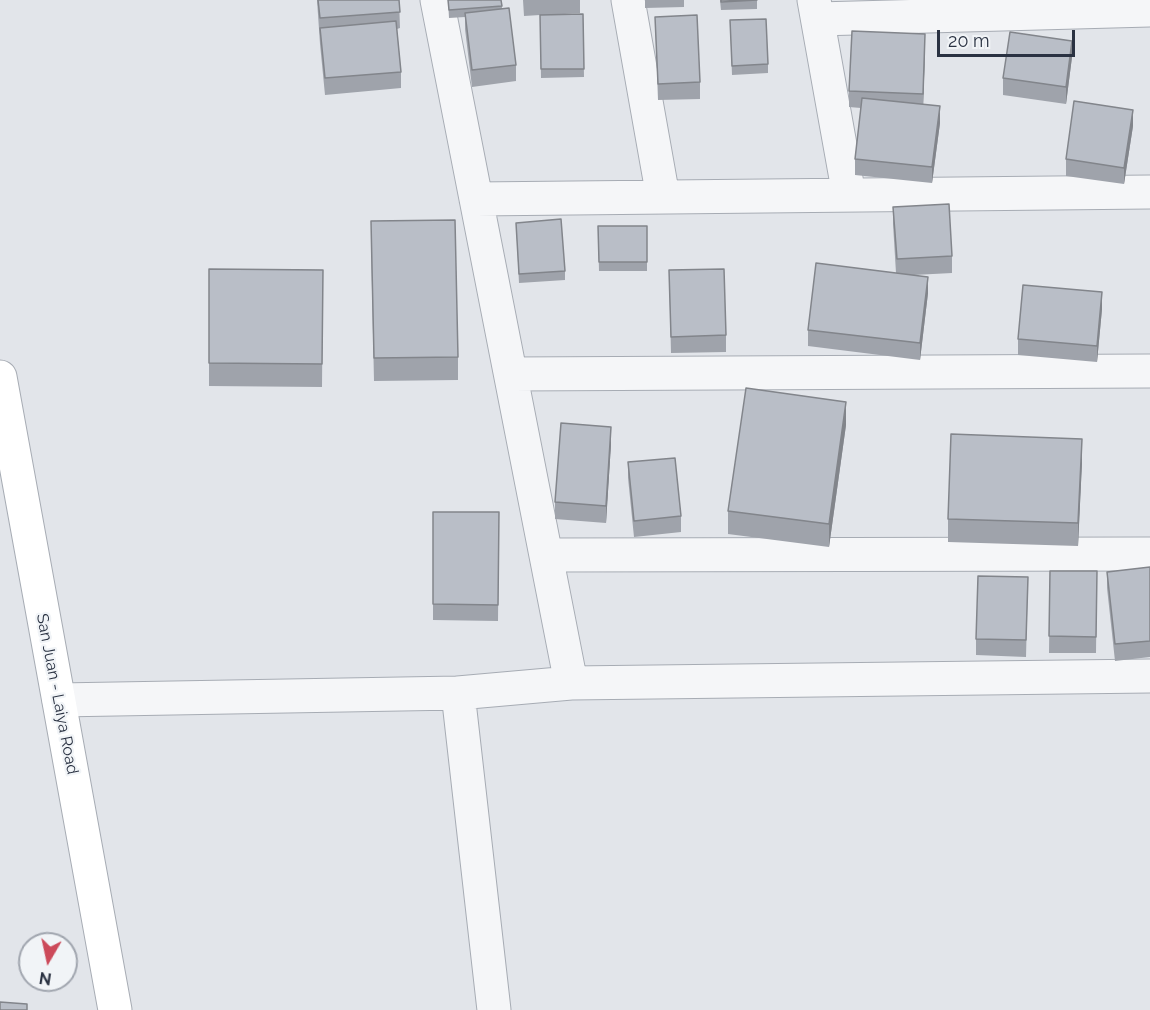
<!DOCTYPE html>
<style>
body{margin:0}
#map{position:relative;width:1150px;height:1010px;overflow:hidden;background:#e2e5ea;font-family:Raleway,sans-serif}
canvas{display:block}
.north{position:absolute;left:18px;top:932px;width:60px;height:60px;box-sizing:border-box;background:#f1f4f7;border:2px solid #a1a6af;border-radius:50%;rotate:189deg;font-size:16px;font-weight:700;line-height:24px;text-align:center;color:#2a3242}
.north::after{content:'';display:block;margin:auto;width:21px;height:27px;background:#cc4a5a;clip-path:polygon(50% 0,100% 100%,50% 72%,0 100%)}
.scale{position:absolute;left:937px;top:30px;width:138px;height:27px;box-sizing:border-box;border:3px solid #2a3242;border-top:0;padding-left:8px;font-size:18px;line-height:21px;white-space:nowrap;color:#2a3242;-webkit-text-stroke:4px #f1f4f7;paint-order:stroke}
</style>
<div id="map">
<canvas width="1150" height="1010"></canvas>
<div class="north">N</div>
<div class="scale">20 m</div>
</div>
<script>
const context = document.querySelector('canvas').getContext('2d');
context.lineJoin = 'round';
function stroke(path, color, width, dash) {
  context.strokeStyle = color;
  context.lineWidth = width;
  context.lineCap = dash ? 'butt' : 'round';
  context.setLineDash(dash || []);
  context.stroke(path);
}
function fill(path, color) {
  context.fillStyle = color;
  context.fill(path, 'evenodd');
}
function label(font, color, halo, rows, align = 'center') {
  context.font = font + ' Raleway,sans-serif';
  context.lineWidth = 4.5;
  context.setLineDash([]);
  context.textBaseline = 'middle';
  context.strokeStyle = halo;
  context.fillStyle = color;
  for (const [text, x, y, turn = 0] of rows) {
    context.save();
    context.translate(x, y);
    context.rotate((+turn || 0) * Math.PI / 180);
    context.textAlign = isNaN(turn) ? turn : align;
    if (halo) context.strokeText(text, 0, 0);
    context.fillText(text, 0, 0);
    context.restore();
  }
}
const street = new Path2D(`
 M437,0l134,683
 M628,0l35,197
 M814,0l35,195
 M818,19l332,-9
 M476,199l674,-7
 M511,374l639,-3
 M547,555l603,-1
 M458,693l36,317
 M59,700l399,-7 113,-10 579,-7`);
const secondary = new Path2D(`
 M0,377l115,633`);
stroke(street, '#a7acb4', 35);
stroke(secondary, '#a7acb4', 35);
stroke(street, '#f5f6f8', 33);
stroke(secondary, '#fff', 33);
fill(new Path2D(`
 M317,0h82l1,28 -3,1 4,43v16l-76,7 -5,-51z
 M448,0h53l1,8 14,57v16l-44,6 -7,-58v-12l-16,1z
 M523,0h57v13l-30,2 33,-1 1,63 -43,1 -1,-63 -16,1z
 M645,0h39v7l-39,1z
 M720,0h37v9l-36,1z
 M655,17l45,65v17l-42,1z
 M730,20l38,44v9l-36,2z
 M925,50l-2,54 17,19 -8,60 -77,-8v-16l6,-51 -12,-1v-16z
 M1072,57l-6,47 -63,-9v-17z
 M1133,126l-9,58 -58,-8v-17z
 M893,207l59,49v17l-38,2 14,18 -8,67 -112,-14v-16l88,-57 -3,-49z
 M516,223l49,48v9l-46,3z
 M598,226h49v45h-48z
 M371,244l87,113v23l-84,1z
 M209,269l114,1 -1,117 -113,-1z
 M669,270l57,65v17l-55,1z
 M1102,309l-5,53 -79,-7v-16z
 M846,425l-17,122 -101,-13v-23z
 M611,444l-5,79 -51,-4v-17z
 M628,462l53,54v16l-47,5 -6,-59z
 M1082,462l-4,84 -130,-4v-23z
 M433,512h66l-1,109 -65,-1z
 M1150,567v90l-35,4 -8,-73v-16z
 M1050,571h47l-1,82h-47z
 M1028,577l-2,80 -50,-2v-16z`), '#9fa3ab');
fill(new Path2D(`
 M925,34v16l-2,61v-17z
 M1072,41v16l-6,47v-17z
 M940,106v17l-8,60v-16z
 M1133,110v16l-9,58v-16z
 M928,277v16l-8,67v-17z
 M1102,292v17l-5,53v-16z
 M846,402v23l-17,122v-23z
 M611,427v17l-5,79v-17z
 M1082,439v23l-4,84v-23z`), '#82858b');
const building = new Path2D(`
 M318,0h81l1,12 -80,6z
 M448,0h53l1,6 -53,4z
 M721,0h36l-36,2z
 M509,8l7,57 -44,5 -7,-57z
 M583,14l1,55h-43l-1,-54z
 M697,15l3,67 -42,2 -3,-67z
 M766,19l2,45 -36,2 -2,-46z
 M396,21l5,51 -76,6 -5,-50z
 M852,31l73,3 -2,60 -74,-3z
 M1010,32l62,9 -6,46 -63,-9z
 M862,98l78,8 -8,61 -77,-8z
 M1074,101l59,9 -9,58 -58,-9z
 M949,204l3,52 -55,3 -4,-52z
 M561,219l4,52 -46,3 -3,-51z
 M455,220l3,137 -84,1 -3,-137z
 M598,226h49v36h-48z
 M816,263l112,14 -8,66 -112,-13z
 M209,269l114,1 -1,94 -113,-1z
 M724,269l2,66 -55,2 -2,-67z
 M1023,285l79,7 -5,54 -79,-7z
 M746,388l100,14 -17,122 -101,-13z
 M561,423l50,4 -5,79 -51,-4z
 M951,434l131,5 -4,84 -130,-4z
 M675,458l6,58 -47,5 -6,-59z
 M433,512h66l-1,93 -65,-1z
 M1150,567v74l-35,3 -8,-72z
 M1050,571h47l-1,66 -47,-1z
 M978,576l50,1 -2,63 -50,-1z
 M0,1002l27,2v6h-27z`);
fill(building, '#b9bec7');
stroke(building, '#82858b', 1.5);
label('16px', '#2a3242', '#f1f4f7', [
 ["San Juan - Laiya Road",57,694,79]
]);
</script>
